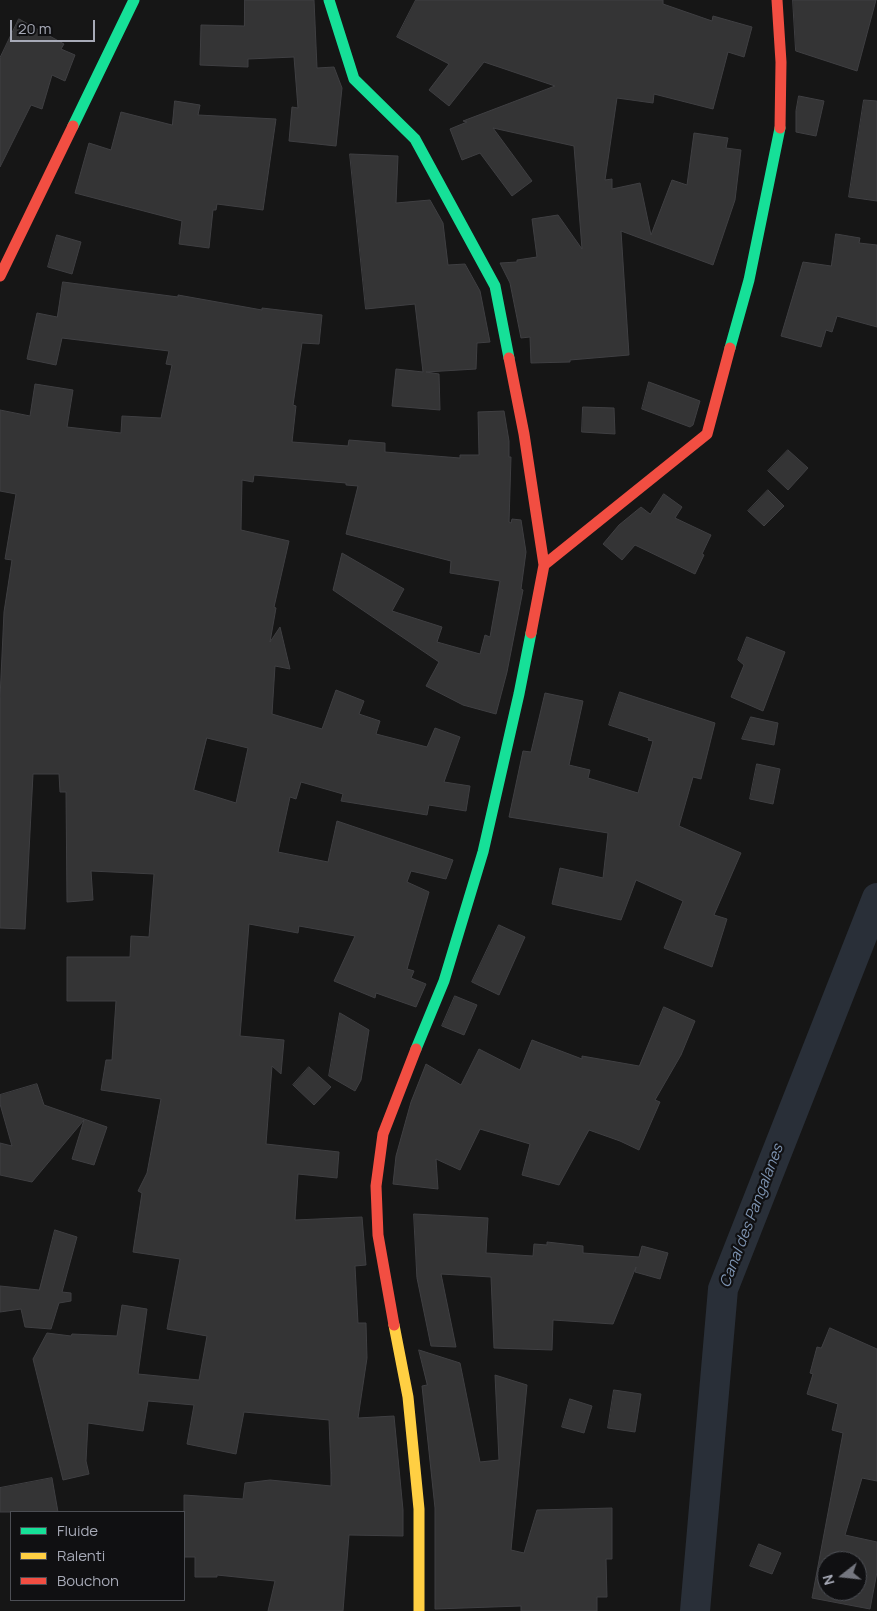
<!DOCTYPE html>
<style>
body{margin:0}
#map{position:relative;width:877px;height:1611px;overflow:hidden;background:#161616;font-family:Manrope,sans-serif}
canvas{display:block}
.legend{position:absolute;left:10px;top:1511px;width:175px;height:90px;box-sizing:border-box;background:#101012;border:1px solid #4c4e54;margin:0;padding:6px 9px;list-style:none;font-size:15px;color:#a7aab7}
.legend li{display:flex;align-items:center;gap:10px;height:25px}
.legend b{width:25px;border:1px solid #4c4e54}
.north{position:absolute;left:817px;top:1551px;width:50px;height:50px;box-sizing:border-box;background:#101012;border:1px solid #4c4e54;border-radius:50%;rotate:254deg;font-size:14px;font-weight:700;line-height:20px;text-align:center;color:#a7aab7}
.north::after{content:'';display:block;margin:auto;width:18px;height:22px;background:#74767f;clip-path:polygon(50% 0,100% 100%,50% 72%,0 100%)}
.scale{position:absolute;left:10px;top:20px;width:85px;height:22px;box-sizing:border-box;border:2px solid #a7aab7;border-top:0;padding-left:6px;font-size:15px;line-height:18px;white-space:nowrap;color:#a7aab7;-webkit-text-stroke:4px #101012;paint-order:stroke}
</style>
<div id="map">
<canvas width="877" height="1611"></canvas>
<ul class="legend">
<li><b style="height:6px;background:#16e098"></b>Fluide</li>
<li><b style="height:6px;background:#ffcf43"></b>Ralenti</li>
<li><b style="height:6px;background:#f24e42"></b>Bouchon</li>
</ul>
<div class="north">N</div>
<div class="scale">20 m</div>
</div>
<script>
const context = document.querySelector('canvas').getContext('2d');
context.lineJoin = 'round';
function stroke(path, color, width, dash) {
  context.strokeStyle = color;
  context.lineWidth = width;
  context.lineCap = dash ? 'butt' : 'round';
  context.setLineDash(dash || []);
  context.stroke(path);
}
function fill(path, color) {
  context.fillStyle = color;
  context.fill(path, 'evenodd');
}
function label(font, color, halo, rows, align = 'center') {
  context.font = font + ' Manrope,sans-serif';
  context.lineWidth = 4.5;
  context.setLineDash([]);
  context.textBaseline = 'middle';
  context.strokeStyle = halo;
  context.fillStyle = color;
  for (const [text, x, y, turn = 0] of rows) {
    context.save();
    context.translate(x, y);
    context.rotate((+turn || 0) * Math.PI / 180);
    context.textAlign = isNaN(turn) ? turn : align;
    if (halo) context.strokeText(text, 0, 0);
    context.fillText(text, 0, 0);
    context.restore();
  }
}
stroke(new Path2D(`
 M695,1611l28,-322 154,-391`), '#292f38', 30);
const building = new Path2D(`
 M245,0h69l3,68 17,-1 8,21 -6,58 -47,-5 3,-34 6,1 -4,-51 -46,2v8l-48,-2 1,-40 43,1z
 M416,0h247v4l49,17 1,-5 39,11 -8,30 -16,-5 -15,57 -59,-15 -1,9 -36,-5 -12,82 7,-1v10l28,-6 11,52 21,-55 15,5 7,-52 34,5 -2,10 15,2 -6,50 -22,65 -92,-34 8,124 -59,5v2l-39,1 -1,-26 -9,1 -11,-55 -10,-20 17,-1v-2l20,-3 -5,-38 26,-4 24,34 -8,-103 -81,-18 39,53 -20,15 -32,-43 -18,7 -12,-31 17,-7 -4,-1 92,-35 -71,-24 -35,44 -20,-16 20,-26 -52,-27z
 M793,0h83l-19,71 -61,-20z
 M19,19l45,25 -3,5 14,6 -10,26 -13,-6 -10,34 -11,-4 -31,62v-109z
 M799,96l25,5 -8,35 -20,-4v-21z
 M864,100l13,1v100l-28,-4z
 M175,101l25,4 -2,10 78,4 -13,91 -46,-6 -1,6h-3l-4,38 -30,-4 3,-23 -107,-28 14,-50 22,7 10,-38 51,13z
 M350,154l48,2 -2,47 34,-3 13,23 5,42 17,-1 15,27 10,51 -13,1 -1,26 -50,3 13,2 1,36 -48,-4 4,-37 27,3 -8,-68 -49,5z
 M836,234l24,4 -1,5 18,2v82l-40,-11 -5,16 -6,-2 -5,17 -40,-11 22,-74 28,4z
 M57,235l24,7 -9,32 -24,-7z
 M63,282l115,15v-2l84,15v-2l60,7 -3,29 -17,-1 -9,62 3,1 -4,36 56,4 1,-6 36,3v9l75,6v-3h19l-1,-43 26,-1 5,30v16h2l-2,65 2,1 1,-4 9,1 5,32 -5,37 2,1 -16,82 -11,42 -33,-9 -37,-19 13,-24 -106,-72 9,-37 62,36 -12,22 50,16 -5,15 43,12 5,-19 5,2 10,-56 -50,-8 1,-12 -105,-27 12,-48 -12,-1v-2l-92,-8 -1,7 -11,-2 -1,50 48,11 -15,66 2,1 -6,34 10,-15 10,42 -15,-3 -3,48 50,15 14,-39 28,11 -5,13 21,7 -4,13 51,13 8,-19 25,9 -16,45 26,4 -4,25 -37,-6 -2,10 -86,-14 2,-7 -42,-12 -5,17 -6,-2 -12,55 50,10 9,-41 116,39 -7,19 -35,-8 -4,11 22,10 -22,77 7,2 -3,7 15,6 -10,23 -40,-14 -1,5 -41,-17 21,-45 -56,-10 -1,7 -49,-9 -9,112 44,4 -3,34 -9,-8 -6,78 73,8 -2,26 -39,-4 -3,46 67,-3 4,48 -11,1 3,57h8l1,35 -9,60 36,-2 9,94v26l-54,-1 -6,76h-75l7,-30 -58,-6v2h-22v-20h-11v-62l59,4 2,-16 25,-3 61,6v-13h1h-1l-2,-53 -85,-8 -8,42 -49,-10 7,-39 -46,-4 -5,30 -55,-8 -2,38 3,13 -26,6 -30,-121 14,-26 24,3 1,-2 45,2 5,-31 25,4 -9,65 61,6 8,-44 -40,-7 13,-70 -47,-7 9,-59 -4,-2 9,-18 14,-74 -60,-9 5,-30h6l4,-59h-49v-44h63l1,-21 18,1 5,-63 -63,-3 2,29 -26,2 -1,-110h-6l-1,-18h-26l-8,155 -25,-1v-230l4,-86 8,-52 -7,-1 11,-65 -16,-3v-81l30,6 5,-32 38,6 -6,37 54,6 1,-17 39,2 11,-53 -6,-1 3,-13 -107,-13 -6,27 -29,-6 10,-46 20,4zM207,738l41,10 -12,55 -42,-13z
 M649,382l51,19 -7,24 -3,2 -48,-18z
 M583,407l31,1 1,26 -33,-2z
 M788,450l20,18 -20,22 -20,-19z
 M768,490l16,16 -20,20 -16,-15z
 M664,494l18,13 -7,11 36,17 -9,19 2,1 -9,19 -60,-29 -13,15 -19,-16 16,-19 22,-18 9,7z
 M747,637l38,15 -22,59 -32,-14 13,-32 -6,-5z
 M620,692l95,31 -14,56 -8,-2 -14,49 62,27 -27,62 13,4 -15,48 -48,-19 19,-47 -47,-21 -15,40 -69,-16 8,-36 43,10 5,-45 -99,-16 14,-66 8,1 14,-59 38,8 -14,64 21,5 -2,8 50,15 15,-52 -5,-1 1,-2 -40,-13z
 M751,717l27,6 -4,22 -32,-6z
 M757,764l23,5 -7,35 -23,-5z
 M499,925l26,12 -26,58 -27,-13z
 M455,996l22,9 -13,30 -22,-9z
 M664,1007l31,14 -14,34 -26,45 5,2 -21,48 -19,-9 -31,-11 -30,55 -37,-10 8,-31 -50,-15 -20,41 -24,-11 2,30 -45,-5 3,-28 15,-54 15,-38 35,21 18,-36 41,21 12,-30 50,19v-3l57,10z
 M340,1013l29,17 -8,50 -6,11 -26,-15z
 M309,1067l22,20 -17,18 -21,-20z
 M37,1084l7,21 63,22 -13,38 -22,-6 12,-39 -52,62 -32,-7v-32l12,3 -12,-42v-9z
 M414,1214l74,4 -2,35 47,3 1,-12 13,1v-3l36,4v7l56,4 3,-11 26,7 -8,26 -25,-7 1,-5 -23,57 -60,-4 -1,30 -58,-2 -3,-71 -50,-3 15,73 -25,-1 -14,-68z
 M55,1230l22,7 -15,55 9,1v8l-12,2 -8,26 -26,-2 -4,-18 -21,3v-26l39,4z
 M830,1328l47,21v132l-15,-3 -17,57 32,7v30l-7,37 -58,-11 31,-165 -11,-3 6,-26 -31,-10 6,-20 -3,-1 7,-26 4,1zM827,1561h30v30h-30z
 M419,1350l41,13 20,99 19,-2 -4,-85 32,10 -16,165 13,3 13,-43 75,-2v51h-6l1,38h-10v14h-76v-5l-86,3v-101l-13,-122 5,-1z
 M614,1390l27,4 -6,38 -27,-4z
 M570,1399l22,7 -8,27 -22,-6z
 M52,1478l6,34h-58v-24z
 M759,1544l22,9 -9,21 -22,-8z`);
fill(building, '#343435');
stroke(building, '#3f3f42', 1);
stroke(new Path2D(`
 M329,0l25,79 61,60 80,147 14,72
 M73,126l61,-126
 M730,348l19,-68 31,-152
 M416,1049l28,-68 39,-129 36,-158 12,-61`), '#16e098', 11);
stroke(new Path2D(`
 M394,1325l14,72 11,112v102`), '#ffcf43', 11);
stroke(new Path2D(`
 M777,0l4,62 -1,66
 M0,276l73,-150
 M509,358l15,76 20,131 -13,68
 M544,565l163,-131 23,-86
 M394,1325l-16,-90 -2,-49 7,-52 33,-85`), '#f24e42', 11);
label('italic 15px', '#7e94b2', '#101012', [
 ["Canal des Pangalanes",752,1216,-69]
]);
</script>
